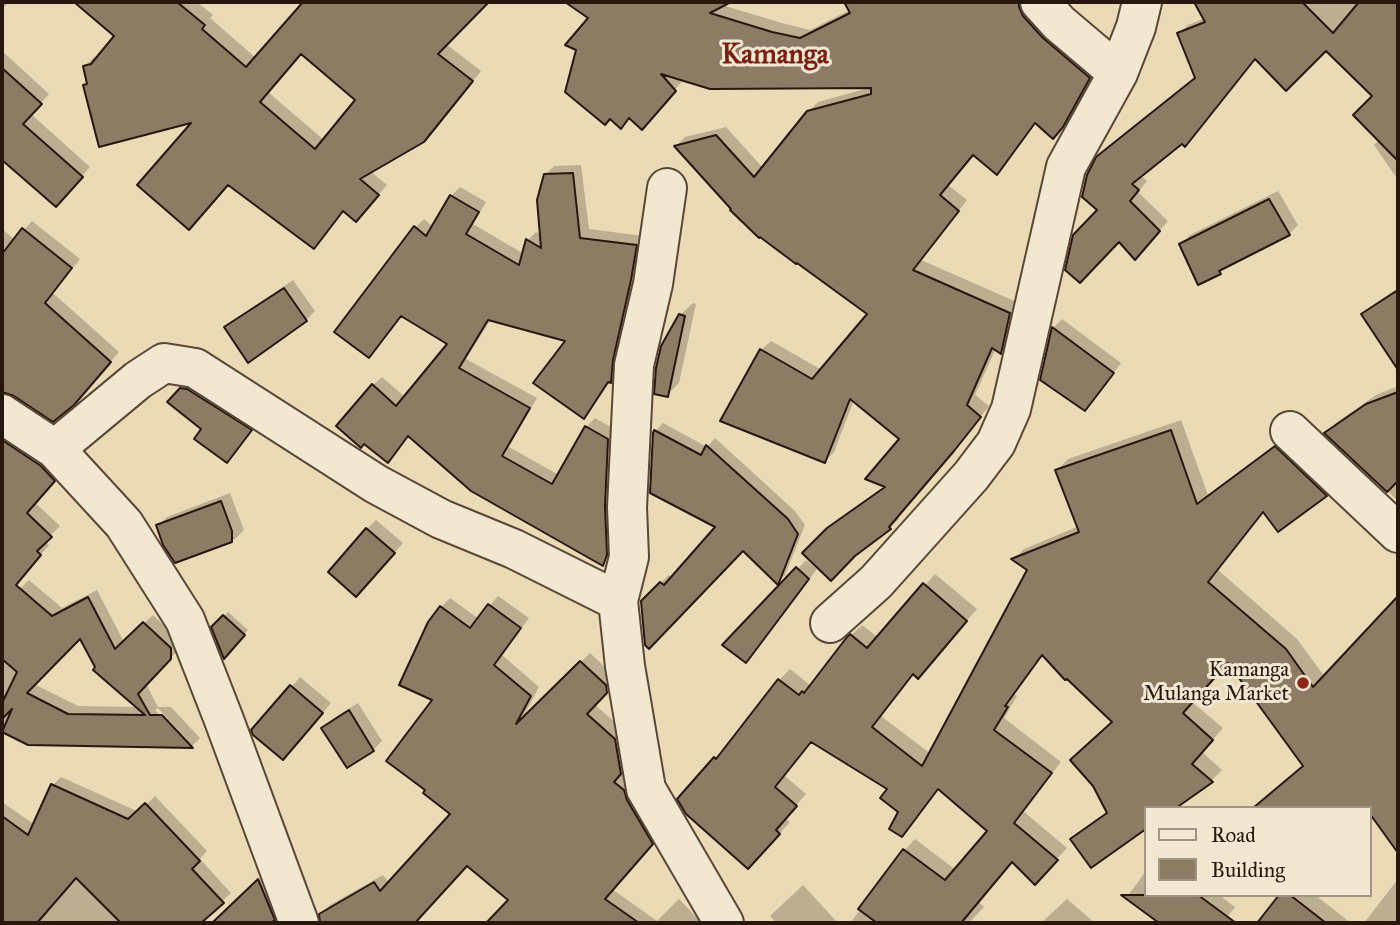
<!DOCTYPE html>
<style>
body{margin:0}
#map{position:relative;width:1400px;height:925px;overflow:hidden;background:#ebdab6;font-family:"IM FELL Great Primer",serif}
canvas{display:block}
.frame{position:absolute;inset:0;border:4px solid #28170c;pointer-events:none}
.legend{position:absolute;left:1144px;top:806px;width:228px;height:91px;box-sizing:border-box;background:#f2e7d0;border:2px solid #a19482;margin:0;padding:9px 12px;list-style:none;font-size:21px;color:#28170c}
.legend li{display:flex;align-items:center;gap:14px;height:35px}
.legend b{width:35px;border:2px solid #a19482}
</style>
<div id="map">
<canvas width="1400" height="925"></canvas>
<div class="frame"></div>
<ul class="legend">
<li><b style="height:9px;background:#f2e7d0"></b>Road</li>
<li><b style="height:19px;background:#8d7c64"></b>Building</li>
</ul>
</div>
<script>
const context = document.querySelector('canvas').getContext('2d');
context.lineJoin = 'round';
function fill(path, color) {
  context.fillStyle = color;
  context.fill(path, 'evenodd');
}
function stroke(path, color, width, dash) {
  context.strokeStyle = color;
  context.lineWidth = width;
  context.lineCap = dash ? 'butt' : 'round';
  context.setLineDash(dash || []);
  context.stroke(path);
}
function label(font, color, halo, rows, align = 'center') {
  context.font = font + ' "IM FELL Great Primer",serif';
  context.lineWidth = 6;
  context.setLineDash([]);
  context.textBaseline = 'middle';
  context.strokeStyle = halo;
  context.fillStyle = color;
  for (const [text, x, y, turn = 0] of rows) {
    context.save();
    context.translate(x, y);
    context.rotate((+turn || 0) * Math.PI / 180);
    context.textAlign = isNaN(turn) ? turn : align;
    if (halo) context.strokeText(text, 0, 0);
    context.fillText(text, 0, 0);
    context.restore();
  }
}
fill(new Path2D(`
 M2,2h9l-9,6z
 M88,2h109l16,13 -3,3 46,40 49,-56h182l-41,42 35,27 -48,60 -63,40 17,14 -22,25 -21,-1 -21,28 -9,9 -118,-126 -111,-35 4,-4 -4,-15 9,-9 6,-2 17,-20 -34,-28zM302,52l55,48 -33,40 -56,-48z
 M568,2h160l-6,3 60,18 28,7 40,-20 -4,-8h184l68,66 -26,48 -10,11 -26,-5 -30,41 -9,10 -23,-19 -26,31 19,15 -46,60 98,43 -9,39 -9,9 -5,-3 -21,47 14,11 -26,33 -65,77 1,3 -9,9 -35,26 -50,-1 33,-34 48,-33 15,-47 -47,-39 -20,52 -9,9 -64,-111 10,-9 51,29 48,-56 -194,-168 9,-9 41,-10 37,41 45,-56 10,-10 54,-15 -188,-8 -33,39 -61,-100z
 M1196,2h202v178l-24,-35 6,-6 -6,-43 -48,-47 -70,9 -63,77 -11,7 -42,33 7,6 -9,11 30,29 -24,27 -44,-38 96,-133 -17,-43 9,-9 17,-7z
 M2,51l47,43 -18,20 59,53 -34,38 -54,-48z
 M581,165l8,64 55,7 -25,137 -9,9 -18,26 -8,9 -16,-77 -77,-21 -25,40 71,39 -28,49 50,28 27,-48 9,-9 21,12 -5,125 -9,9 -193,-129 -12,17 -9,9 -15,-76 9,-8 23,20 44,-54 -47,-29 -25,33 -8,9 47,-129 8,-8 9,8 18,-31 9,-9 26,15 -13,22 51,30 4,-14 8,-8 5,3 4,-60 9,-9z
 M1278,191l20,34 -9,9 -61,31 -8,7 -39,-28 9,-9z
 M32,221l48,38 -27,34 66,59 -37,42h-68l-12,-3v-162l13,11z
 M293,280l22,31 -9,9 -57,41 -23,-33 9,-9z
 M1398,288v48l-13,11 -22,-32 11,-11z
 M693,303l3,1 -17,79 -12,12 13,-80z
 M1062,319l59,44 -27,37 -52,-21 12,-52z
 M191,380l68,41 -24,31 -31,-23 -23,-40z
 M1398,386v115l-72,-68 11,-11 39,-27z
 M1181,420l27,75 78,-58 50,47 -10,11 -48,35 -14,-19 -46,59 79,69 28,38 73,-79v252l-28,-39v-3l-65,-43 -77,-104 -36,41 31,26 -21,24 20,18 -10,10 -39,28h-27v18l-55,39 -19,-25 11,-11 25,-18 6,-90 -70,-67 -30,40 3,2 -13,22 57,44 -38,49 44,37 -32,34 -22,-21 -34,41 5,5 -15,16h-87l-10,-9 3,9h-25l55,-73 10,-11 41,31 33,-39 -50,-43 -27,36 -11,11 -1,-24 -10,-22 -78,-48 -27,35 21,18 -21,24 5,4 -31,34 -80,-57 36,-41 11,-11 1,1 52,-68 11,-11 20,16 38,-47 12,-11 2,-2 17,13 56,-64 42,35 -49,56 -14,8 -33,43 50,38 98,-185 -15,-10 10,-10 55,-23 -22,-56 11,-11z
 M663,423l44,24 8,-9 80,73 10,14 -20,50 -7,7 -35,-33 -101,52 27,-26 3,3 46,-52 -62,-95z
 M2,425l40,27 -40,33z
 M230,493l14,37 -9,9 -59,22 -18,-35 9,-9z
 M31,499l29,27 -15,15 4,4 -47,55v-65z
 M376,520l27,23 -38,43 2,-57z
 M806,560l11,9 -62,83 -9,9 -21,-16z
 M29,580l33,28 35,-18 27,52 29,-27 29,27 1,3 -37,39 12,23h13l29,31 -8,8 -163,-2 -27,-14v-123zM81,636l57,71 -60,-1 -44,-22zM158,708l29,32h-5l-27,-30z
 M498,596l31,22 -27,37 37,32 -18,34 69,-68 24,23 1,6 -21,22 30,26 5,33 -7,9 10,9 29,53 -49,55 45,32 22,-22 22,23 -2,1h-164l-8,-7 -7,7h-31l21,-24 -42,-35 -54,59h-92l-1,-9 9,-9 53,-30 7,9 63,-70 -18,-114 6,-93 9,-9 29,21z
 M228,612l20,18 -24,26 -11,-28z
 M300,677l31,26 -40,46 -38,-19z
 M358,703l24,38 -9,9 -50,-22 9,-9z
 M61,777l78,35 16,-16 52,55 -7,8 31,34 -32,30h-197v-121l33,23 18,-40z
 M1146,871v24h73l16,12 -12,16h-61l-35,-26z
 M268,872l15,38 -14,13h-38l-7,-9z
 M1398,879v44h-34z
 M803,885l35,38h-62l-6,-7z
 M1281,895h34l36,28h-92z
 M1067,899l28,24h-54z`), '#0003');
const building = new Path2D(`
 M74,2h103l28,23 -3,4 44,38 57,-65h186l-51,52 35,27 -49,61 -64,37 19,16 -23,27 -13,-11 -29,38 -86,-64 -39,45 -52,-45 54,-62 -92,24 -16,-62 4,-1 -4,-18 8,-2 23,-28zM301,54l54,46 -40,49 -55,-47z
 M565,2h166l-21,11 62,19 28,6 50,-25 -6,-11h175v5l4,9 20,22 47,40 -27,49 -10,12 -18,-16 -38,52 -24,-20 -33,40 19,16 -46,59 97,43 -9,41 -9,-6 -25,57 14,12 -27,34 -65,76 2,2 -36,27 -24,25 -29,-28 25,-25 58,-41 -20,-8 34,-40 -49,-40 -25,64 -105,-42 40,-72 52,30 55,-65 -70,-51 -1,1 -36,-27 -1,1 -29,-28 1,-1 -57,-63 42,-11 38,42 53,-66 64,-17v-6l-161,1 -49,-15 15,17 -34,39 -13,-12 -8,11 -11,-10 -5,6 -40,-33 11,-42 -11,-5 23,-27z
 M1194,2h108l31,31 26,-31h39v159l-45,-46 19,-19 -46,-45 -40,40 -31,-32 -70,88 -3,-3 -50,40 7,6 -9,11 30,30 -25,29 -16,-18 -39,41 -15,-13 8,-35 24,-25 -15,-13 5,-22 9,-18 99,-79 -18,-45 28,-11z
 M2,68l40,36 -19,20 60,53 -27,30 -54,-47z
 M573,173l7,65 57,7 -6,35 -18,80 -2,23 -3,-1 -24,37 -51,-36 32,-42 -77,-21 -29,48 71,40 -28,48 50,28 33,-58 23,13 -3,67 2,49 -4,11 -132,-75 -63,-55 -20,27 -24,-19 -3,4 -25,-22 36,-42 24,22 51,-62 -46,-28 -32,42 -35,-26 80,-106 12,10 24,-41 29,17 -13,22 53,31 7,-26 15,9 -4,-48 7,-26z
 M1269,199l21,36 -71,36 2,3 -23,11 -19,-41z
 M22,228l50,40 -27,35 66,59 -37,43 -21,17 -39,-26 -12,-4v-138z
 M284,288l23,33 -59,42 -24,-36z
 M1398,290v80l-37,-56z
 M679,314l6,2 -17,81 -14,-3 2,-26 5,-22z
 M1052,327l62,46 -29,38 -45,-31z
 M180,388l7,1 65,41 -25,33 -33,-24 7,-10 -34,-27z
 M1398,392v89l-11,11 -63,-59 42,-29z
 M654,430l47,25 5,-10 82,74 10,15 -20,51 -35,-34 -94,98 -4,-4 -4,-44 19,-19 4,3 51,-58 -65,-34 3,-60z
 M1171,430l26,74 78,-58 52,50 -49,36 -15,-20 -55,70 78,67 27,38 85,-91v257l-28,-39v-6h-117l50,-42 -75,-103 -45,50 30,27 -21,24 21,18 -37,26h-30v21l-55,39 -21,-29 37,-26 -14,-27 -23,-26 42,-38 -45,-43 -2,1 -23,-25 -37,51 3,1 -14,23 58,43 -38,50 44,37 -23,25 -23,-23 -51,61h-84l-19,-14 45,-60 42,31 42,-49 -49,-42 -36,48 -13,-8 9,-17 -18,-14 7,-9 -76,-47 -36,45 22,19 -21,24 4,4 -32,35 -62,-55 -9,-15 37,-42 2,2 62,-80 21,16 3,-4 2,2 43,-56 3,-3 17,14 56,-65 44,38 -49,58 -5,-5 -41,53 50,39 105,-196 -16,-11 68,-27 -24,-62z
 M2,440l39,26 14,15 -28,32 25,24 -15,14 4,4 -25,30 36,31 36,-19 27,52 28,-27 28,26v11l-33,35 12,21h12l31,33 -165,-3 -26,-13 10,-23 -10,10v-16l15,-31 -15,-13zM80,639l15,28 -2,3 52,45 -77,-1 -41,-21z
 M221,501l11,30v11l-57,21 -12,-18 -7,-20z
 M366,528l29,25 -39,44 -28,-25z
 M796,567l13,12 -63,84 -24,-18z
 M488,604l33,24 -27,37 37,31 -15,28 64,-63 26,24 1,8 -20,21 28,25 6,35 -7,8 10,8 3,10 26,44 -48,55 34,24h-153l22,-23 -41,-34 -52,57h-95l-1,-9 55,-32 6,9 70,-77 -27,-21 2,-3 -39,-29 46,-61 -33,-15 29,-63 12,-16 30,22z
 M223,615l22,20 -21,24 -13,-32z
 M290,685l33,28 -40,47 -30,-25 -2,-5z
 M349,710l25,41 -27,17 -26,-40z
 M51,784l77,35 17,-16 55,58 -8,8 32,34 -23,20h-80l-45,-45 -39,45h-35v-107l26,19z
 M258,879l17,41 -4,3h-59z
 M1121,895h77l38,28h-77z
 M1279,895h11l36,28h-69z`);
fill(building, '#8d7c64');
stroke(building, '#28170c', 2);
const minor = new Path2D(`
 M1040,2l19,21 59,50
 M667,188l-14,96 -19,81 -7,142 2,50 -11,44 7,65 21,123 78,134
 M2,414l53,35 69,75 61,96 39,100 75,203
 M1290,431l108,102
 M55,449l83,-69 26,-17 31,5 181,116 65,35 73,30 104,52
 M830,623l46,-41 95,-106 25,-33 15,-34 55,-242 52,-94 18,-46 6,-25`);
stroke(minor, '#594836', 42);
stroke(minor, '#f2e7d0', 38);
for (const [x, y, r, color] of [
 [1303,683,7,"#8f2418"]
]) {
  const dot = new Path2D();
  dot.arc(x, y, r, 0, 2 * Math.PI);
  context.fillStyle = color;
  context.fill(dot);
  stroke(dot, '#f2e7d0', 2.5);
}
label('21px', '#28170c', '#f2e7d0', [
 ["Kamanga",1289,671],
 ["Mulanga Market",1289,695]
], 'right');
label('bold 28px', '#7a1f14', '#f2e7d0', [
 ["Kamanga",775,56]
]);
</script>
